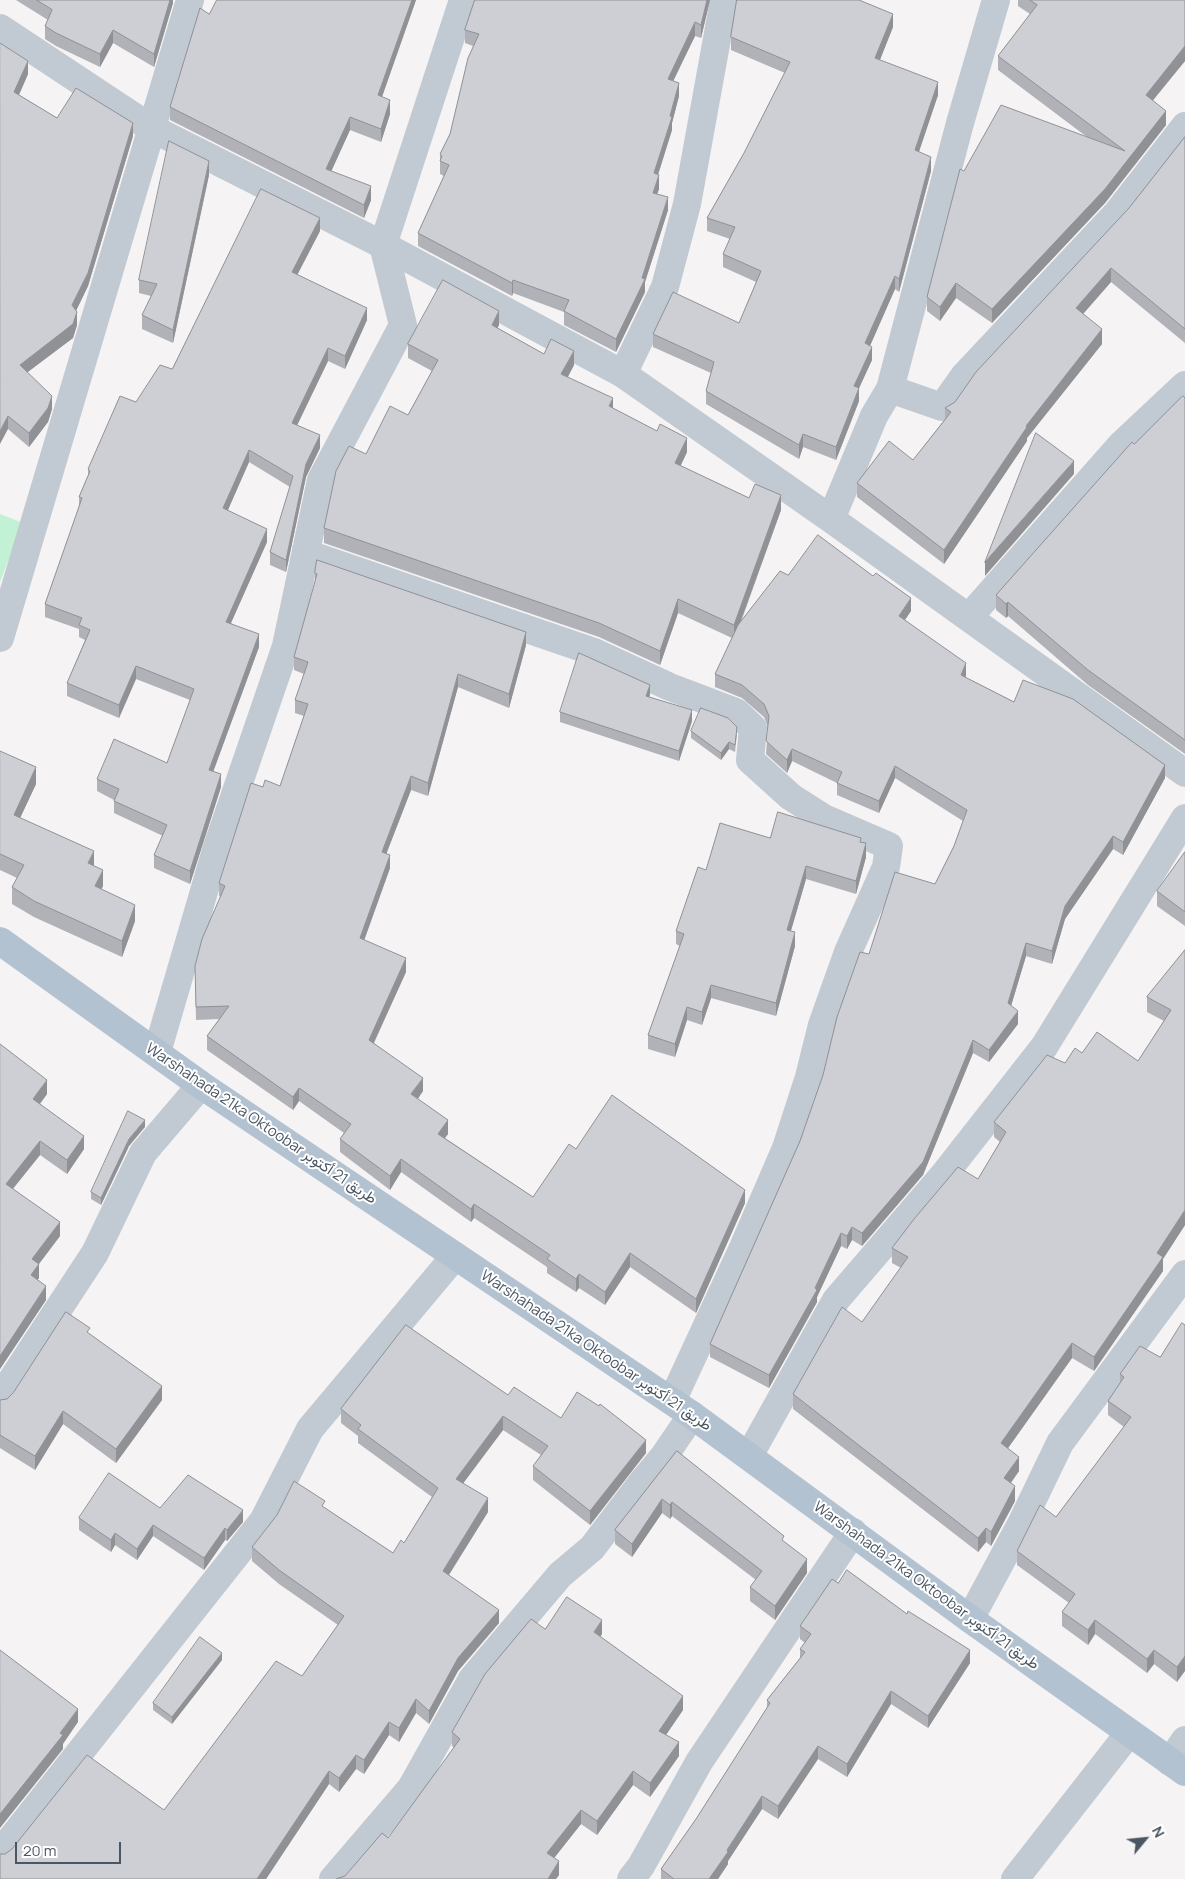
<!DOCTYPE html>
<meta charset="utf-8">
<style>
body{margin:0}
#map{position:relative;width:1185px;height:1879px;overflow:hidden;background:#f5f3f3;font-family:Manrope,sans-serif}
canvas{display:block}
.north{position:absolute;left:1120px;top:1814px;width:50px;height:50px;-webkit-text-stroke:4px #fff;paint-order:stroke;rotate:62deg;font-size:14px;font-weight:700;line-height:20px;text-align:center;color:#4a5661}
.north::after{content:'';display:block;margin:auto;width:18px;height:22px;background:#4a5661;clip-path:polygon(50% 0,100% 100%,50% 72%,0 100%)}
.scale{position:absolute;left:15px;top:1842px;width:106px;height:22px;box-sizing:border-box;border:2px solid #4a5661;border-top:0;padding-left:6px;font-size:15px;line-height:18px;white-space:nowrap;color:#4a5661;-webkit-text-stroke:4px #fff;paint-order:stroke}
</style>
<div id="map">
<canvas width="1185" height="1879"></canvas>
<div class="north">N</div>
<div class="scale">20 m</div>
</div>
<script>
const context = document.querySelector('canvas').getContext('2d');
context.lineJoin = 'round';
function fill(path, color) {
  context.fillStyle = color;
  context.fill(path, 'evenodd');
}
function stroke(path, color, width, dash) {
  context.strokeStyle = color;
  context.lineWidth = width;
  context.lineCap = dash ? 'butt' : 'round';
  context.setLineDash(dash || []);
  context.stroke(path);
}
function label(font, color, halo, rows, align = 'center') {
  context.font = font + ' Manrope,Vazirmatn,sans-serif';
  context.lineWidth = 4;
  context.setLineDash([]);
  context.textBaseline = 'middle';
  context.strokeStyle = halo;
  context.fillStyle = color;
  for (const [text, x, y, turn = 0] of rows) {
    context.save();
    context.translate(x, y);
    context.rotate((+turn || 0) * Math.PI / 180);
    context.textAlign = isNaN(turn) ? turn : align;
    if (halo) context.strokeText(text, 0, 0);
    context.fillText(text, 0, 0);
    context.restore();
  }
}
fill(new Path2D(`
 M0,514l23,9 -23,59z`), '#c3f1d5');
stroke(new Path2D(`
 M0,28l151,100 232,117 240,129 208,145 354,254
 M623,374l42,-87 22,-83 37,-204
 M890,389l52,18 22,-31 153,-163 68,-87
 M831,519l43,-103 16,-27 70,-266 36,-123
 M306,550l5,5 283,97 76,35 66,25 17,16 -3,32 41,37 33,21 65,28 -3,21 -38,85 -26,73 -13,52 -23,71 -44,102 -70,151
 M969,617l152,-172 64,-60
 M0,638l190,-638
 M157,1052l60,-205 69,-201 35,-166 82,-155 -20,-80 80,-245
 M0,1398l95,-145 48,-100 58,-68
 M749,1456l87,-156 110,-128 98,-125 141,-229
 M970,1619l50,-93 40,-83 125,-169
 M1170,1762l15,-22
 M0,1853l263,-332 47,-92 145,-173
 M333,1879l78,-91 61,-109 88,-104 32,-27 51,-67 21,-25 28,-41
 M631,1879l10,-13 58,-104 154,-230
 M1015,1879l114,-146`), '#c1cad2', 28);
stroke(new Path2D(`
 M0,941l201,144 491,330 278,204 215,153`), '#b3c2d1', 28);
fill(new Path2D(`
 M16,0h157v3l-19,64 -41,-24 -13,24 -44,-21 -11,-7v-13l3,-6z
 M416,0l-34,97 8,17 -9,28 -31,-12 -19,41 40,29 -7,18 -194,-98v-13l39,-93z
 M710,0l-9,38 -6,-2 -22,44 6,16 -7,27v7l-14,45 1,14 -2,5 11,16 -23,72v10l-29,60 -52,-27v-13l-51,-19 -1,3 -94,-50v-13l26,-57 -4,-2v-20l10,-20 23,-88 -8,-3v-13z
 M1018,0h167v61l-33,39 14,25 -61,78 -113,120 -36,-25 -16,23 -13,-10v-14l37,-126 123,-34 -89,-67v-14l32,-42 -12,-8z
 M861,1l32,26 -13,33 58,35 -19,57 12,19 -32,121 -4,-3 -25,57 2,14 -13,28v13l-23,59 -33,-13 -4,12 -93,-55v-13l5,-18 -58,-26v-13l86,-11 17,-41 -33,-15v-13l7,-15 -23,-8v-13l37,-65 41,-80 -54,-23v-13z
 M0,43l28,31 -9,21 38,23 76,18 -45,150 -12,25 1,14 -4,13 -46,34 25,37 -4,13 -19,25 -21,-18z
 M1185,137v206l-74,-61 -28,32 19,30 -75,94v3l-83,123 -87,-67v-14l56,-23 32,-41v-11l10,-6 174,-194z
 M209,175l-36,168 -31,-14v-14l9,-19 -12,-3v-13z
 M320,231l-23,44 70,45 -22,49 -17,-8 -31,64 23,23 -14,29 -20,95 -16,-7v-13l20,-65 -41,-25 -21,48 39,32 -36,81 28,24 -46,125 8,15 -31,97 -36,-16v-13l9,-19 -49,-23v-13l-17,-9v-12l70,-16 23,-63 -54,-21 -17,39 -52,-22v-13l18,-43 -6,-3v-8l-34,-12v-13l34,-95v-12l9,-21v-7l48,-67z
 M499,325l-2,3 47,26 30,11 -6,12 45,31 74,44 -7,14 69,32 32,12 -40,112 47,-47 123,36 -6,9 61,56 -1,1 200,101 -42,77 -10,-6 -48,70 -13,45 -26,-8 -15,50 7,18 -29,38 -16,-9 -50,122 -61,71 -10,-6 -5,9 -6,-3 -24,51v5l-48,86 -59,-31v-13l90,-203 69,-187 66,-70 19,-38 9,-25 -68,-43 -16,35 -42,-18v-12l-45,-22 -5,12 -21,-19 2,-27 -4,-10 -22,-19 -27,-11v-13l17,-36 -54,-25 -18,52 -61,-28 -275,-94v-15l42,-74 42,-39 24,-44 -24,-13v-14z
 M1185,398v356l-97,-69 -80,-69 -2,2 -10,-8v-15l138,-151z
 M315,573l211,72 -17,63 -51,-21 -30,109 -17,-6 -25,64 4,14 -26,72 42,32 -32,71 49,48 -5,8 30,35 -3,4 88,59 43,-48 169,54 -49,110 -66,-46 -25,38 -26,-17 -3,4 -29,-19v-6l-73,-49 -3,4 -70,-50 -11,18 -50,-38v-13l4,-6 -45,-32 -6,9 -86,-60v-14l12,-17 -23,1 -1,-54 26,-69 -2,-1v-13l44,-96 17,-1 24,-70 -9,-3v-13l9,-26 -10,-4v-13l21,-75z
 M650,695l-1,2 43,24 -13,40 -119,-39v-10z
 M691,731l46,3 -2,18 -6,-3 -8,11 -30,-22z
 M0,751l36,33 -16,34 74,48 9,20 -2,3 34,32 -13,36 -88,-40 -22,-13v-17l5,-9 -17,-8z
 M770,838l91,4 5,15 -10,37 -50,-15 -15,52 4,15 -19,70 -65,-18 -9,27 -15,-5 -12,37 -27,-8v-14l32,-89 -4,-2v-13l30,-61z
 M1185,852v74l-28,-20v-15z
 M1185,950v275l-22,34v12l-69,100 -22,-13 -64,90 11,23 -8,12 4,18 -24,45 -5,-4 -8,10 -185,-143v-15l69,-72 39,-54 -9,-5v-15l86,-69 22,-37 -6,-5v-15l71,-59 17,-10 56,8 26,-40 -17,-9v-15z
 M0,1044l47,50 -7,10 44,45 -17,25 -27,-19 -27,34 47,47 -21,28v14l-2,2 9,20 -46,69z
 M145,1127l-16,19 -28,59 -10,-6v-7z
 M1185,1325l-8,357 -23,-18 -7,9 -52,-39 -7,11 -26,-19v-14l7,-9 -52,-38v-14l39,-34 68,-90 -16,-12v-14l12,-18v-9l40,-17z
 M90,1334l72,66 -46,63 -53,-39 -28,46 -35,-22v-48l7,-1z
 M508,1395l53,23 85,35 -56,72 -57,-45v-14l8,-11 -38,-25 -40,53 25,29 -39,63 50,48 -41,48 -29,53 -13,-11 -17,29 -10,-7 -25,39 -8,-5 -17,23 -10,-8 -63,95h-266l5,-25 159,-44 138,-134 36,-51 -59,-41 -27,-23v-14l73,-39 68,45 11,-10 28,-46 -74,-54v-7l-17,-13v-14z
 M677,1451l107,91 23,31 -32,47 -25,-19v-14l6,-7 -84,-64 -2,3 -8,-6 -30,44 -17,-13v-14z
 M160,1508l83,14 -16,19 -2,-1 -21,30 -51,-34 -16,24 -22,-15 -4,7 -32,-22v-12z
 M838,1583l132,80 -42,65 -37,-24 -44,73 -29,-18 -40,60 -16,-10 -34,52v3l-10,15h-57v-10l35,-50 71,-111v-8l33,-42v-9l5,-6 -5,-4v-13z
 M545,1629l57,5 -2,3 83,73 -17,25 13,21 -29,41 -17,-12 -36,50 -16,-11 -27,34 5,17 -3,4h-220l9,-3 43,-38 66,-90 -2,-2v-14z
 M222,1660l-50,64 -19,-14v-7z`), '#b0b2b7');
fill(new Path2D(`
 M170,0h3v3l-19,64v-13z
 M412,0h4l-38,108v-13z
 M707,0h3l-9,38v-13z
 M893,14v13l-18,45v-14z
 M695,22v14l-27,56v-13z
 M113,30v13l-13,24v-13z
 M1185,46v15l-39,48v-14z
 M28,61v13l-14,32v-14z
 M938,82v13l-23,68v-13z
 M679,83v13l-7,27v7l-18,57v-14z
 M390,100v14l-9,28v-13z
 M1166,111v14l-61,78 -113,120v-14z
 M350,117v13l-24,53v-14z
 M133,123v13l-45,150 -16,33v-14z
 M931,157v14l-32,121v-13z
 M209,161v14l-36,168v-13z
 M659,175v14l-6,17v-13z
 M371,186v14l-7,18v-13z
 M668,197v13l-23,72v10l-29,60v-13l26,-61z
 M320,218v13l-28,54v-13z
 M1111,268v14l-35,40v-14z
 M895,276v13l-30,68v-14z
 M513,280v13l-1,3v-13z
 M956,283v15l-16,23v-14z
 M367,308v12l-22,49v-13z
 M499,311v14l-7,14v-14z
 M77,312v13l-4,13 -53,40v-13z
 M1102,329v15l-75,94v3l-83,123v-14l82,-124z
 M872,347v13l-18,39v-13z
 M328,348v13l-36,75v-13z
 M574,351v14l-13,24v-15z
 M859,388v13l-23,59v-13z
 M52,396v13l-4,13 -19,25v-14z
 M613,398v14l-4,-6z
 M8,416v13l-8,15v-13z
 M803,434v13l-4,12v-14z
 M320,435v13l-14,29 -20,95v-12l20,-96z
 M687,438v14l-12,26v-15z
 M249,450v12l-26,59v-13z
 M1074,461v13l-89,102v-14z
 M781,495v15l-47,129v-14z
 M267,529v13l-41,92v-12z
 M911,598v13l-12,17v-12z
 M678,599v14l-18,52v-14z
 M1008,602v14l-2,2v-14z
 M526,632v13l-17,63v-14z
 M259,634v13l-50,136v-13z
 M966,663v13l-5,12v-13z
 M136,666v13l-17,39v-13z
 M458,674v13l-30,109v-13z
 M650,685v10l-4,11v-10z
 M692,710v11l-13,40v-10z
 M729,742v7l-8,11v-7z
 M792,749v12l-5,12v-13z
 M1165,765v13l-42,77v-13z
 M895,766v12l-16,35v-12z
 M36,767v17l-22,47v-16z
 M221,774v13l-31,97v-13z
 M411,776v14l-29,75v-13z
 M1113,836v13l-48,70 -13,45v-13l13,-45z
 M866,843v14l-10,37v-13z
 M94,851v16l-6,-4z
 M390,855v13l-30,84v-14z
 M806,866v13l-19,65v-14z
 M103,870v16l-8,17v-17z
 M135,905v16l-13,36v-16z
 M795,932v14l-19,70v-13z
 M1026,943v13l-18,60v-13z
 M406,958v14l-37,81v-13z
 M711,985v13l-9,27v-13z
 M687,1007v13l-12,37v-13z
 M1018,1011v13l-29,38v-12z
 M973,1040v13l-50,122 -61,71v-13z
 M423,1078v13l-12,17v-14z
 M47,1080v14l-14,19v-14z
 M299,1088v13l-6,9v-13z
 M145,1120v7l-16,19 -28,59v-7l28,-59z
 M448,1120v14l-10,13v-13z
 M84,1136v13l-17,25v-14z
 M40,1141v14l-34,42v-13z
 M401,1159v13l-11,18v-14z
 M745,1190v13l-49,110v-14z
 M474,1204v14l-3,4v-13z
 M1185,1210v15l-22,34v12l-69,100v-14l63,-104z
 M60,1222v14l-28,37v-14z
 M852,1227v13l-5,9v-13z
 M841,1233v13l-24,51v5l-48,86v-13l46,-87z
 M630,1253v14l-25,38v-13z
 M39,1264v14l-8,11v-14z
 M579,1274v14l-3,4v-13z
 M46,1286v14l-46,69v-13z
 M1072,1343v15l-71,100v-15z
 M162,1386v14l-46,63v-14z
 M63,1411v13l-28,46v-14z
 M503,1416v14l-47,63v-14z
 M646,1440v13l-56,72v-14z
 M1019,1457v14l-15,21v-14z
 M1015,1486v15l-24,45v-14z
 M488,1498v14l-45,72v-13z
 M662,1499v14l-30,44v-13z
 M672,1502v14l-2,3v-14z
 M243,1510v12l-16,19v-11z
 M153,1525v11l-16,24v-11z
 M225,1528v12l-21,30v-12z
 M986,1528v14l-8,10v-14z
 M115,1533v12l-4,7v-12z
 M807,1559v14l-32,47v-14z
 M499,1610v13l-41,48 -29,53v-13l29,-53z
 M602,1620v14l-8,12v-14z
 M1095,1620v14l-7,11v-15z
 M970,1650v13l-42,65v-12z
 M1154,1650v14l-7,9v-14z
 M222,1653v7l-50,64v-7z
 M1185,1656v15l-8,11v-15z
 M891,1691v13l-44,73v-13z
 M683,1696v14l-24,35v-14z
 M416,1699v14l-17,29v-14z
 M78,1709v13l-15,22v5l-63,79v-14z
 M389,1722v13l-25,39v-14z
 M679,1742v14l-29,41v-14z
 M818,1746v13l-40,60v-13z
 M356,1755v14l-17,23v-14z
 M329,1771v13l-63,95h-9z
 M633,1771v14l-36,50v-14z
 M762,1796v13l-34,52v3l-10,15h-9z
 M581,1810v14l-34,43v-14z
 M559,1861v14l-3,4h-8z`), '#909195');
const building = new Path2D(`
 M37,0h133l-16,54 -41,-24 -13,24 -44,-21 -11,-7 7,-16z
 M217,0h195l-34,95 12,5 -9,29 -31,-12 -24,52 45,17 -7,19 -194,-98 30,-99 9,6z
 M475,0h232l-6,25 -6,-3 -27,57 11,4 -9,33 2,1 -18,56 5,2 -6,18 15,4 -26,81 3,1 -29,60 -52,-28 5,-11 -56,-20 -1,3 -94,-50 31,-68 -9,-4 2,-5 -2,-2 10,-20 18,-76 11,-24 -14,-4z
 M737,0h122l34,14 -18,44 63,24 -23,68 16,7 -32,122 -4,-3 -30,67 7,4 -18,39 5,2 -23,59 -33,-13 -4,11 -93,-54 8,-29 -61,-28 20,-42 66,31 22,-52 -38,-17 12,-27 -28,-9 37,-65 46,-91 -59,-25z
 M1030,0h155v46l-39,49 20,16 -61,78 -113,120 -36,-26 -16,24 -13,-10 33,-128 4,2 37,-66 124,46 -127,-95 39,-51z
 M0,43l28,18 -14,31 43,26 19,-30 57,35 -45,150 -16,32 5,7 -4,12 -53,41 32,31 -4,12 -19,25 -21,-17 -8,15z
 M1185,137v192l-74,-61 -35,40 26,21 -76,97 1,1 -83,123 -87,-67 32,-42 24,19 38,-48 -6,-4 10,-6 21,-30 153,-164z
 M169,141l40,20 -36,169 -31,-15 15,-31 -18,-4z
 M261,189l59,29 -28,54 75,36 -22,48 -17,-8 -36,75 28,12 -14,29 -20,96 -16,-8 23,-76 -44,-26 -26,58 44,21 -41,93 33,12 -50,136 12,4 -31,97 -36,-16 13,-30 -53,-24 5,-12 -22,-10 17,-40 53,24 27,-74 -58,-23 -17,39 -52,-22 23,-53 -11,-5 3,-7 -37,-14 37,-106 -3,-1 11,-26 -2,-2 32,-73 16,6 24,-37 12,4z
 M443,280l56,31 -7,14 52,29 7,-15 23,12 -13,23 52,24 -4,8 48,25 3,-7 27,14 -12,25 74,35 6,-14 26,11 -47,130 -56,-26 -18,52 -61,-28 -275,-95 12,-57 13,-25 17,8 24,-48 18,9 30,-55 -30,-16z
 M1183,396l2,2v342l-97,-70 -80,-68 -2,2 -10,-9 136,-153 2,2z
 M1036,433l38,28 -89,101z
 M818,535l55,41 3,-3 35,25 -12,18 67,47 -5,12 53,27 9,-22 50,19 92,66 -42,77 -10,-6 -48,70 -13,45 -26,-8 -18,60 10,8 -29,39 -16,-10 -50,122 -61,71 -10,-6 -5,9 -6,-3 -26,55 2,2 -48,85 -59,-31 90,-203 23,-66 14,-58 23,-65 9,2 26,-82 40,12 19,-38 13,-36 -72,-44 -16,35 -42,-18 5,-11 -50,-23 -5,11 -21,-19 3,-25 -5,-12 -22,-19 -27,-11 23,-49 42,-54 8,4z
 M317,560l209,72 -17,62 -51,-20 -30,109 -17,-7 -29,76 8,3 -30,83 46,20 -37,82 54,38 -12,16 37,26 -10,14 95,63 36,-53 7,5 36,-54 133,95 -49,109 -66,-46 -25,39 -26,-18 -3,5 -29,-20 3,-4 -76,-51 -3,5 -70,-50 -11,17 -50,-37 11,-15 -52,-36 -6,9 -86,-61 22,-30 -33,1 -1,-41 7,-27 23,-53 -6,-3 32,-100 12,4 2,-7 15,6 28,-82 -13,-4 13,-38 -14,-5 23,-83 -2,-1z
 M579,653l71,32 -4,11 46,14 -13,41 -119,-39z
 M701,708l27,10 9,9 -2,18 -6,-3 -8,11 -30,-22z
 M0,751l36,16 -22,48 80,36 -6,12 15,7 -8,16 40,19 -13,36 -88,-40 -22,-14 12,-22 -24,-11z
 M778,812l83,26 -1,4 6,1 -10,38 -50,-15 -19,64 8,2 -19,71 -65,-18 -9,27 -15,-5 -12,37 -27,-9 36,-101 -8,-3 22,-64 8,3 14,-47 50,15z
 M1185,852v60l-28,-21z
 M1185,950v260l-28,43 6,4 -69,100 -22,-14 -71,100 18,14 -15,21 11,8 -24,46 -5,-4 -8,10 -185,-144 49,-87 20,15 46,-65 -16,-9 22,-29 44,-52 20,12 28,-47 -12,-10 53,-67 18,8 10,-15 7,5 15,-21 41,29 33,-51 -24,-13z
 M0,1044l47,36 -14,19 51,37 -17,24 -27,-19 -34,43 54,38 -28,37 7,5 -8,11 15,11 -46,70z
 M128,1111l17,9 -16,19 -28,59 -10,-6z
 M66,1312l24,16 -3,4 75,54 -46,63 -53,-38 -28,45 -35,-21v-35l7,-1 6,-6z
 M1182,1323l3,2v331l-8,11 -23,-17 -7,9 -52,-39 -7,10 -26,-18 13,-18 -58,-43 23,-46 16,12 75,-100 -23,-16 16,-24 -4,-3 20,-28 20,11z
 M406,1325l102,70 6,-8 47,31 16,-26 22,14 1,-2 46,36 -56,71 -57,-45 15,-20 -45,-30 -47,63 32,19 -45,73 56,39 -41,48 -29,53 -13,-12 -17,29 -10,-6 -25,38 -8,-5 -17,23 -10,-7 -72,108h-257v-25h5l7,-5 75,-94 77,55 112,-149 26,15 42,-60 -65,-46 -27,-23 25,-32 17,-34 31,20 -3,5 71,47 8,-13 3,3 34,-55 -80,-59 3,-4 -20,-16z
 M677,1451l107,85 -2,4 25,19 -32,47 -25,-19 12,-16 -90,-69 -2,3 -8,-6 -30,45 -17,-14z
 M109,1473l51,35 28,-33 55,35 -16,20 -2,-2 -21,30 -51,-33 -16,24 -22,-16 -4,7 -32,-22z
 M847,1570l60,44 1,-3 62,39 -42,66 -37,-25 -44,73 -29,-18 -40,60 -16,-10 -35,54 1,2 -19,27h-35l-13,-10 35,-50 74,-116 -3,-3 38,-48 -5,-3 11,-15 -11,-8 32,-47 6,4z
 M567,1597l35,23 -8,12 89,64 -24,35 20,11 -29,41 -17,-12 -36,50 -16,-11 -34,43 12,8 -11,18h-212l9,-3 37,-43 6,5 72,-99 -8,-7 33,-58 46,-55 14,10z
 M200,1637l22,16 -50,64 -19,-14z
 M0,1650l78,59 -18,24 3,2 -63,79z`);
fill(building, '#cdcfd5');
stroke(building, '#909195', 1);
label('15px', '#4a5661', '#fff', [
 ["Warshahada 21ka Oktoobar طريق 21 أكتوبر",261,1124,34],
 ["Warshahada 21ka Oktoobar طريق 21 أكتوبر",596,1351,34],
 ["Warshahada 21ka Oktoobar طريق 21 أكتوبر",926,1586,36]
]);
</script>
